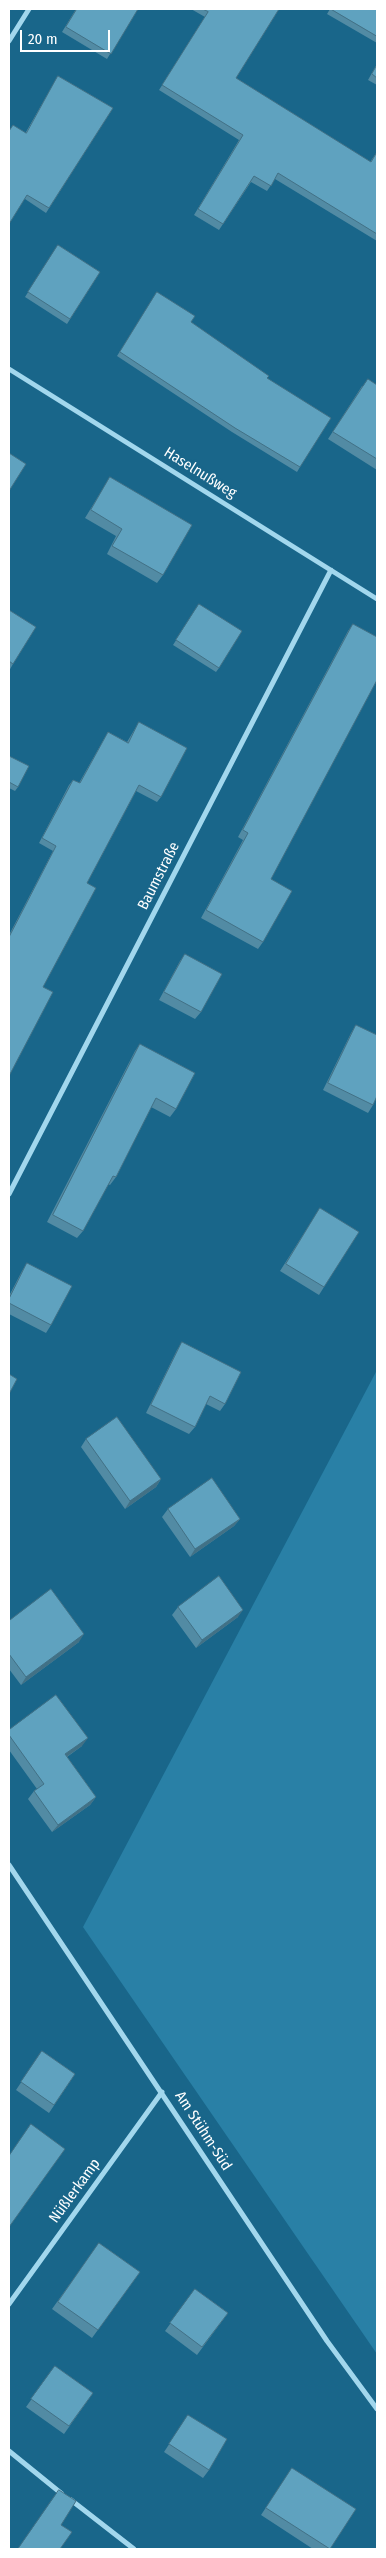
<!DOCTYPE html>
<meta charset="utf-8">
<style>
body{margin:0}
#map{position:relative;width:386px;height:2558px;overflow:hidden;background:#19668a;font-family:"Fira Sans Condensed",sans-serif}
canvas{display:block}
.frame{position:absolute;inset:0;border:10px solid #fff;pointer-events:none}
.scale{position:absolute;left:20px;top:30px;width:90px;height:22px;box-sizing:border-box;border:2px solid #fff;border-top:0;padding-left:6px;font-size:15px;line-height:18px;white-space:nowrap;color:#fff;-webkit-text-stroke:4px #19668a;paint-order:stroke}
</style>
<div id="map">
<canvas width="386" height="2558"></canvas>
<div class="frame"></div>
<div class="scale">20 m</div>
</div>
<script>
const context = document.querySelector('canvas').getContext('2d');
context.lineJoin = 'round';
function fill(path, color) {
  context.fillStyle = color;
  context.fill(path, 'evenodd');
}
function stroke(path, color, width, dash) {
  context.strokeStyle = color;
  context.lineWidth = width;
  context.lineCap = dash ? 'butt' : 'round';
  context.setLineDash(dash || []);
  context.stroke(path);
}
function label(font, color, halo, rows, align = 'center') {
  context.font = font + ' "Fira Sans Condensed",sans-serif';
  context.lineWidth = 5;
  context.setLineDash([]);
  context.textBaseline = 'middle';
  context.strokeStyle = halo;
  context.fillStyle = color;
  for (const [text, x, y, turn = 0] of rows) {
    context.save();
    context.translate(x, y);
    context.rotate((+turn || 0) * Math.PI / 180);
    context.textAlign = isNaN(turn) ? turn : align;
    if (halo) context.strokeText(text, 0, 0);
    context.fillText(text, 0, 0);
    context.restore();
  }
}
fill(new Path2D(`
 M377,1370v984l-294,-427z`), '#2980a6');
stroke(new Path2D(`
 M9,41l20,-32
 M9,369l368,230
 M9,1194l322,-624
 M9,1865l318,476 50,68
 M9,2304l153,-212
 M9,2451l53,43
 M71,2500l63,49`), '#a2d7ed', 5);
fill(new Path2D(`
 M76,9h62l-31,50 -45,-27z
 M191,9h88l-43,69 134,84 7,-10v89l-102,-62 -8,12 -16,-9 -32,48 -25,-15 45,-75 -80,-50 46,-73z
 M330,9h47v34l-50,-29z
 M377,64v21l-9,-5z
 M58,76l55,32 -67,105 -21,-14 1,-67z
 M58,245l42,27 -33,52 -42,-27z
 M157,292l34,30 76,56 33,89 -3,5 -65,-40 -115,-76z
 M377,385v85l-49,-31 34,-53z
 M110,477l53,98 -6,8 -50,-29 9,-18 -31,-18z
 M196,609l23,59 -3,4 -43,-27z
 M9,610l4,54 -4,7z
 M353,624l-82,255 -8,63 -5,7 -57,-31 42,-78 -5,-3 110,-206z
 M139,722l22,75 -4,5 -21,-11 -49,92 -44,104 -34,89v-141l44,-84 -14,-8 30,-58 4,-5 6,3 29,-51 19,10z
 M9,756l9,31 -3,4 -6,-3z
 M185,954l16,58 -6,7 -36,-19 21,-39z
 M356,1025l17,80 -5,8 -45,-23 28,-57z
 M140,1044l36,65 -6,8 -19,-10 -35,70 -6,8 -2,-1 -25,47 -6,7 -30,-16 88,-171z
 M320,1208l4,79 -5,8 -39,-24z
 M27,1263l24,62 -5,8 -37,-19v-18l13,-25z
 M182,1342l43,62 -5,7 -14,-7 -11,23 -6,7 -43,-21 31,-63z
 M86,1439l75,40 -5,8 -31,22 -44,-62z
 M168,1509l72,10 -6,7 -44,31 -28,-40z
 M178,1607l60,10 -42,31 -24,-33z
 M9,1621l70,21 -58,43 -12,-16z
 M9,1730l73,16 -15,11 29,40 -6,8 -38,27 -24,-33 6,-8 3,-2 -28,-39z
 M42,2051l33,23 -26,39 -33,-23z
 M99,2243l41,29 -48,66 -40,-29z
 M195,2289l33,24 -31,42 -32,-24z
 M55,2366l38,27 -29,41 -38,-27z
 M188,2415l21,55 -6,8 -39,-26z
 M292,2468l38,81h-17l-52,-34z`), '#528ba4');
fill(new Path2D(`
 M161,1479l-5,8 -31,22 5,-8z
 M240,1519l-6,7 -44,31 5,-8z
 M243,1610l-5,7 -42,31 6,-8z
 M84,1634l-5,8 -58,43 5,-8z
 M88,1738l-6,8 -23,16 6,-8z
 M96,1797l-6,8 -38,27 6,-7z`), '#427186');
const building = new Path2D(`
 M77,9h61l-27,45 -45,-27z
 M203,9h76l-43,69 135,84 6,-10v82l-99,-61 -7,13 -17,-10 -31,48 -25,-15 45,-74 -81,-50 46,-73z
 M331,9h46v27z
 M377,65v13l-5,-4z
 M58,76l55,32 -64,100 -22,-13 -18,29v-93l4,-6 13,8z
 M58,245l42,27 -30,47 -42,-27z
 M157,292l38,24 -4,6 78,54 -2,2 64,40 -31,49 -65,-39 -115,-76z
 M368,379l9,6v74l-44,-27z
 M9,453l17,11 -17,27z
 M110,477l82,48 -29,50 -51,-29 10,-17 -31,-19z
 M199,604l43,27 -23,37 -43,-28z
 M9,610l27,17 -23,37 -4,-3z
 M353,624l24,13v43l-106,199 21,12 -29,51 -57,-32 42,-77 -5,-3z
 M139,722l48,26 -26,49 -22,-12 -52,98 9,5 -53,99 10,5 -44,84v-139l47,-91 -14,-8 31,-58 7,3 28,-51 20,11z
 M9,756l20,10 -11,21 -9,-5z
 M185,954l37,20 -21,38 -37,-20z
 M356,1025l21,10v61l-4,9 -45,-22z
 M140,1044l55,29 -19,36 -20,-11 -40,79 -3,-1 -30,55 -30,-16z
 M320,1208l39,24 -35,55 -38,-23z
 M27,1263l45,23 -21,39 -42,-22v-4z
 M182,1342l59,30 -16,32 -15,-8 -15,31 -44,-22z
 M9,1374l8,5 -8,15z
 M117,1417l44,62 -31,22 -44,-62z
 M212,1478l28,41 -45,30 -27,-40z
 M219,1576l24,34 -41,30 -24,-33z
 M51,1589l33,45 -58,43 -17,-23v-33z
 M56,1695l32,43 -23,16 31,43 -38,28 -24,-34 10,-7 -35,-49v-5z
 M42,2051l33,23 -21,31 -33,-23z
 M31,2124l34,25 -56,78v-71z
 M99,2243l41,29 -42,58 -40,-28z
 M195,2289l33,24 -26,34 -32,-24z
 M55,2366l38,27 -24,33 -38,-27z
 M188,2415l39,24 -18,31 -40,-26z
 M292,2468l64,41 -26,40 -64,-41z
 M59,2490l17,11 -15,24 11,7 -12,17h-42z`);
fill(building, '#5fa2bf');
stroke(building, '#427186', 1);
label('15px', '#fff', '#19668a', [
 ["Haselnußweg",200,473,32],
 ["Baumstraße",159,876,-63],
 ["Am Stühm-Süd",203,2131,57],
 ["Nüßlerkamp",75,2191,-54]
]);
</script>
